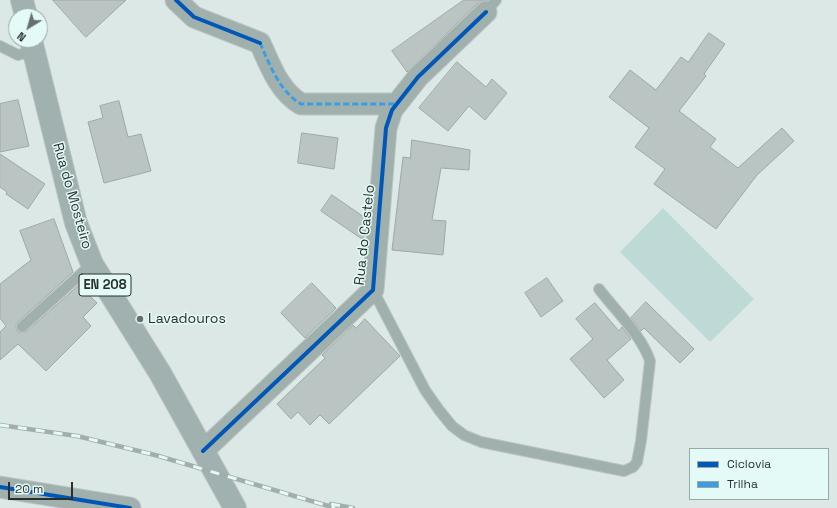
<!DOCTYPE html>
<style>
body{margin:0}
#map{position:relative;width:837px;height:508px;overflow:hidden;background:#dce8e6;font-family:"Space Grotesk",sans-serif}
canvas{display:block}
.legend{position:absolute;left:689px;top:448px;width:140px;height:52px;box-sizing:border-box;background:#e4faf6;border:1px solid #99a9a6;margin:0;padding:5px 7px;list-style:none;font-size:12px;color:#28302f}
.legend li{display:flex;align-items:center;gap:8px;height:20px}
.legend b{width:20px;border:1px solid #99a9a6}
.north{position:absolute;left:8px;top:8px;width:40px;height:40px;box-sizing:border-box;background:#e4faf6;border:1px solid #99a9a6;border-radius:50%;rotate:217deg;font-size:11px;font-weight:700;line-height:16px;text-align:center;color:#28302f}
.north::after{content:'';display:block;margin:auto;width:14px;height:18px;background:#67706f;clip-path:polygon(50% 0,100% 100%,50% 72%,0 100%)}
.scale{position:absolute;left:8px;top:482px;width:65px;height:18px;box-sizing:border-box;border:2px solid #28302f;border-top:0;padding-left:5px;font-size:12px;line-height:14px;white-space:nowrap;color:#28302f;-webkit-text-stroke:3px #e4faf6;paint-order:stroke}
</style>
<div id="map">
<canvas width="837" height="508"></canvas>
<ul class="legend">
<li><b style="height:5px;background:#0057b8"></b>Ciclovia</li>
<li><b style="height:5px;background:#3d9de1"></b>Trilha</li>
</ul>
<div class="north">N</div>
<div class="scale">20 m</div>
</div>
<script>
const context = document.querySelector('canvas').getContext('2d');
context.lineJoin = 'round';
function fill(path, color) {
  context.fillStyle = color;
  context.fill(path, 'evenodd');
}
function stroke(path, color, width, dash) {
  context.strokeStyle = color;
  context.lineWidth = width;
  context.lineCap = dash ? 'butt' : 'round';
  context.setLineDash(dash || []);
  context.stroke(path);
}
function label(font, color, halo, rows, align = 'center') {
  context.font = font + ' "Space Grotesk",sans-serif';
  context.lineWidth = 3;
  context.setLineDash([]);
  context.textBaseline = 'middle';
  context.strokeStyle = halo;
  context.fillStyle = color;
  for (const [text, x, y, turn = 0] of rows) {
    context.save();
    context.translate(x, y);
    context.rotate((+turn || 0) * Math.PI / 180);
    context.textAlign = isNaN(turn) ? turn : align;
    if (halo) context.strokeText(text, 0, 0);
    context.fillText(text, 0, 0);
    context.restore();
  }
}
fill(new Path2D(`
 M663,208l91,91 -44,43 -90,-90z`), '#bedad6');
const building = new Path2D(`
 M53,0h73l-40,37z
 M464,0h24l-10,3 -71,69 -15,-21z
 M709,33l16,11 -21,30 2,2 -27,35 37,28 -6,8 28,21 44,-40 12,13 -37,34 -41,54 -62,-45 11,-15 -30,-22 14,-19 -40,-31 21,-27 26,20 25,-33 7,5z
 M457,62l29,25 6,-8 15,14 -22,27 -16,-14 -21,25 -29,-23z
 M18,100l11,46 -29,6v-48z
 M119,101l9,36 13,-3 10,37 -47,12 -16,-61 15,-4 -3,-12z
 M302,133l36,5 -4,31 -36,-6z
 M412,140l58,10 -1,20 -28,-2 -9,52 14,1 -3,34 -51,-5 11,-93 7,1z
 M0,154l45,30 -17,25 -22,-15 1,-2 -7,-5z
 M332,195l35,24 -2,16 -3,4 -41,-28z
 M54,219l19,53 -55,50 -2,3 1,6 3,2 6,-1 53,-47 18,18 -14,14 8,9 -45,45 -28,-27 -18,16v-28l6,-6 -6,-8v-34l31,-24 -11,-29z
 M547,278l16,23 -22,16 -16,-24z
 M312,283l24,25 -31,30 -24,-25z
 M646,302l48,47 -14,14 -36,-35 -3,3 -10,-13z
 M595,303l24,28 3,-4 9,12 -24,21 17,20 -20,18 -34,-39 23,-20 -17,-20z
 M365,319l35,37 -71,68 -9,-9 -10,10 -12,-13 -7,7 -14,-15 48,-46 -3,-3 31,-30 3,3z`);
fill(building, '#bac4c2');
stroke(building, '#9ea8a6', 1);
const lane = new Path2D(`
 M486,12l10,-12
 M0,46l18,9 15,-4
 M373,290l52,100 14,20 13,16 12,9 17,7 143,29 9,-4 4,-5 4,-21 9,-80c-8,-25 -35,-51 -51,-72
 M22,327l70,-63`);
const street = new Path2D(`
 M176,0l18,17 66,26c10,22 19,48 41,61h95
 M203,451l170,-161 13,-162 6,-18 26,-33 68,-65
 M0,487l130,21`);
const primary = new Path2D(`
 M22,0l4,16
 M31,40l45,183 16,41 68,109 75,135`);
stroke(lane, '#bcc6c4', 12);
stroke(street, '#bcc6c4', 23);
stroke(primary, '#bcc6c4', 24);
stroke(lane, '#a0b0ad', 10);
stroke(street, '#a0b0ad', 21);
stroke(primary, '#a0b1af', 22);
const rail = new Path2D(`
 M0,425l77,11 78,19 180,53
 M331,504l22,4`);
stroke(rail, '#a2adac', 4.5);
stroke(rail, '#e4faf6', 3, [9]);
stroke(new Path2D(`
 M260,43c10,22 19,48 41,61h95`), '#3d9de1', 3, [6, 3]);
stroke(new Path2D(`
 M176,0l18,17 66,26
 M203,451l170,-161 13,-162 6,-18 26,-33 68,-65
 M0,487l130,21`), '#0057b8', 4);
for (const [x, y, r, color] of [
 [140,319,4,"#67706f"]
]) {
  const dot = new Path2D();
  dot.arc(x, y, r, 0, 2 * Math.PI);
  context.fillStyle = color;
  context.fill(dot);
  stroke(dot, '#e4faf6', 1.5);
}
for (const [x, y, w] of [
 [105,285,52]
]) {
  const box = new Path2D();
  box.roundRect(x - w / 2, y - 11, w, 22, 3);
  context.fillStyle = '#e4faf6';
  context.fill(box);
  stroke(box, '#28302f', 1);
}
label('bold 13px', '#28302f', null, [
 ["EN 208",105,285]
]);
label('14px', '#28302f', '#e4faf6', [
 ["Rua do Mosteiro",72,196,74],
 ["Rua do Castelo",365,235,-84]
]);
label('14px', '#28302f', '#e4faf6', [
 ["Lavadouros",148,319]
], 'left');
</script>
